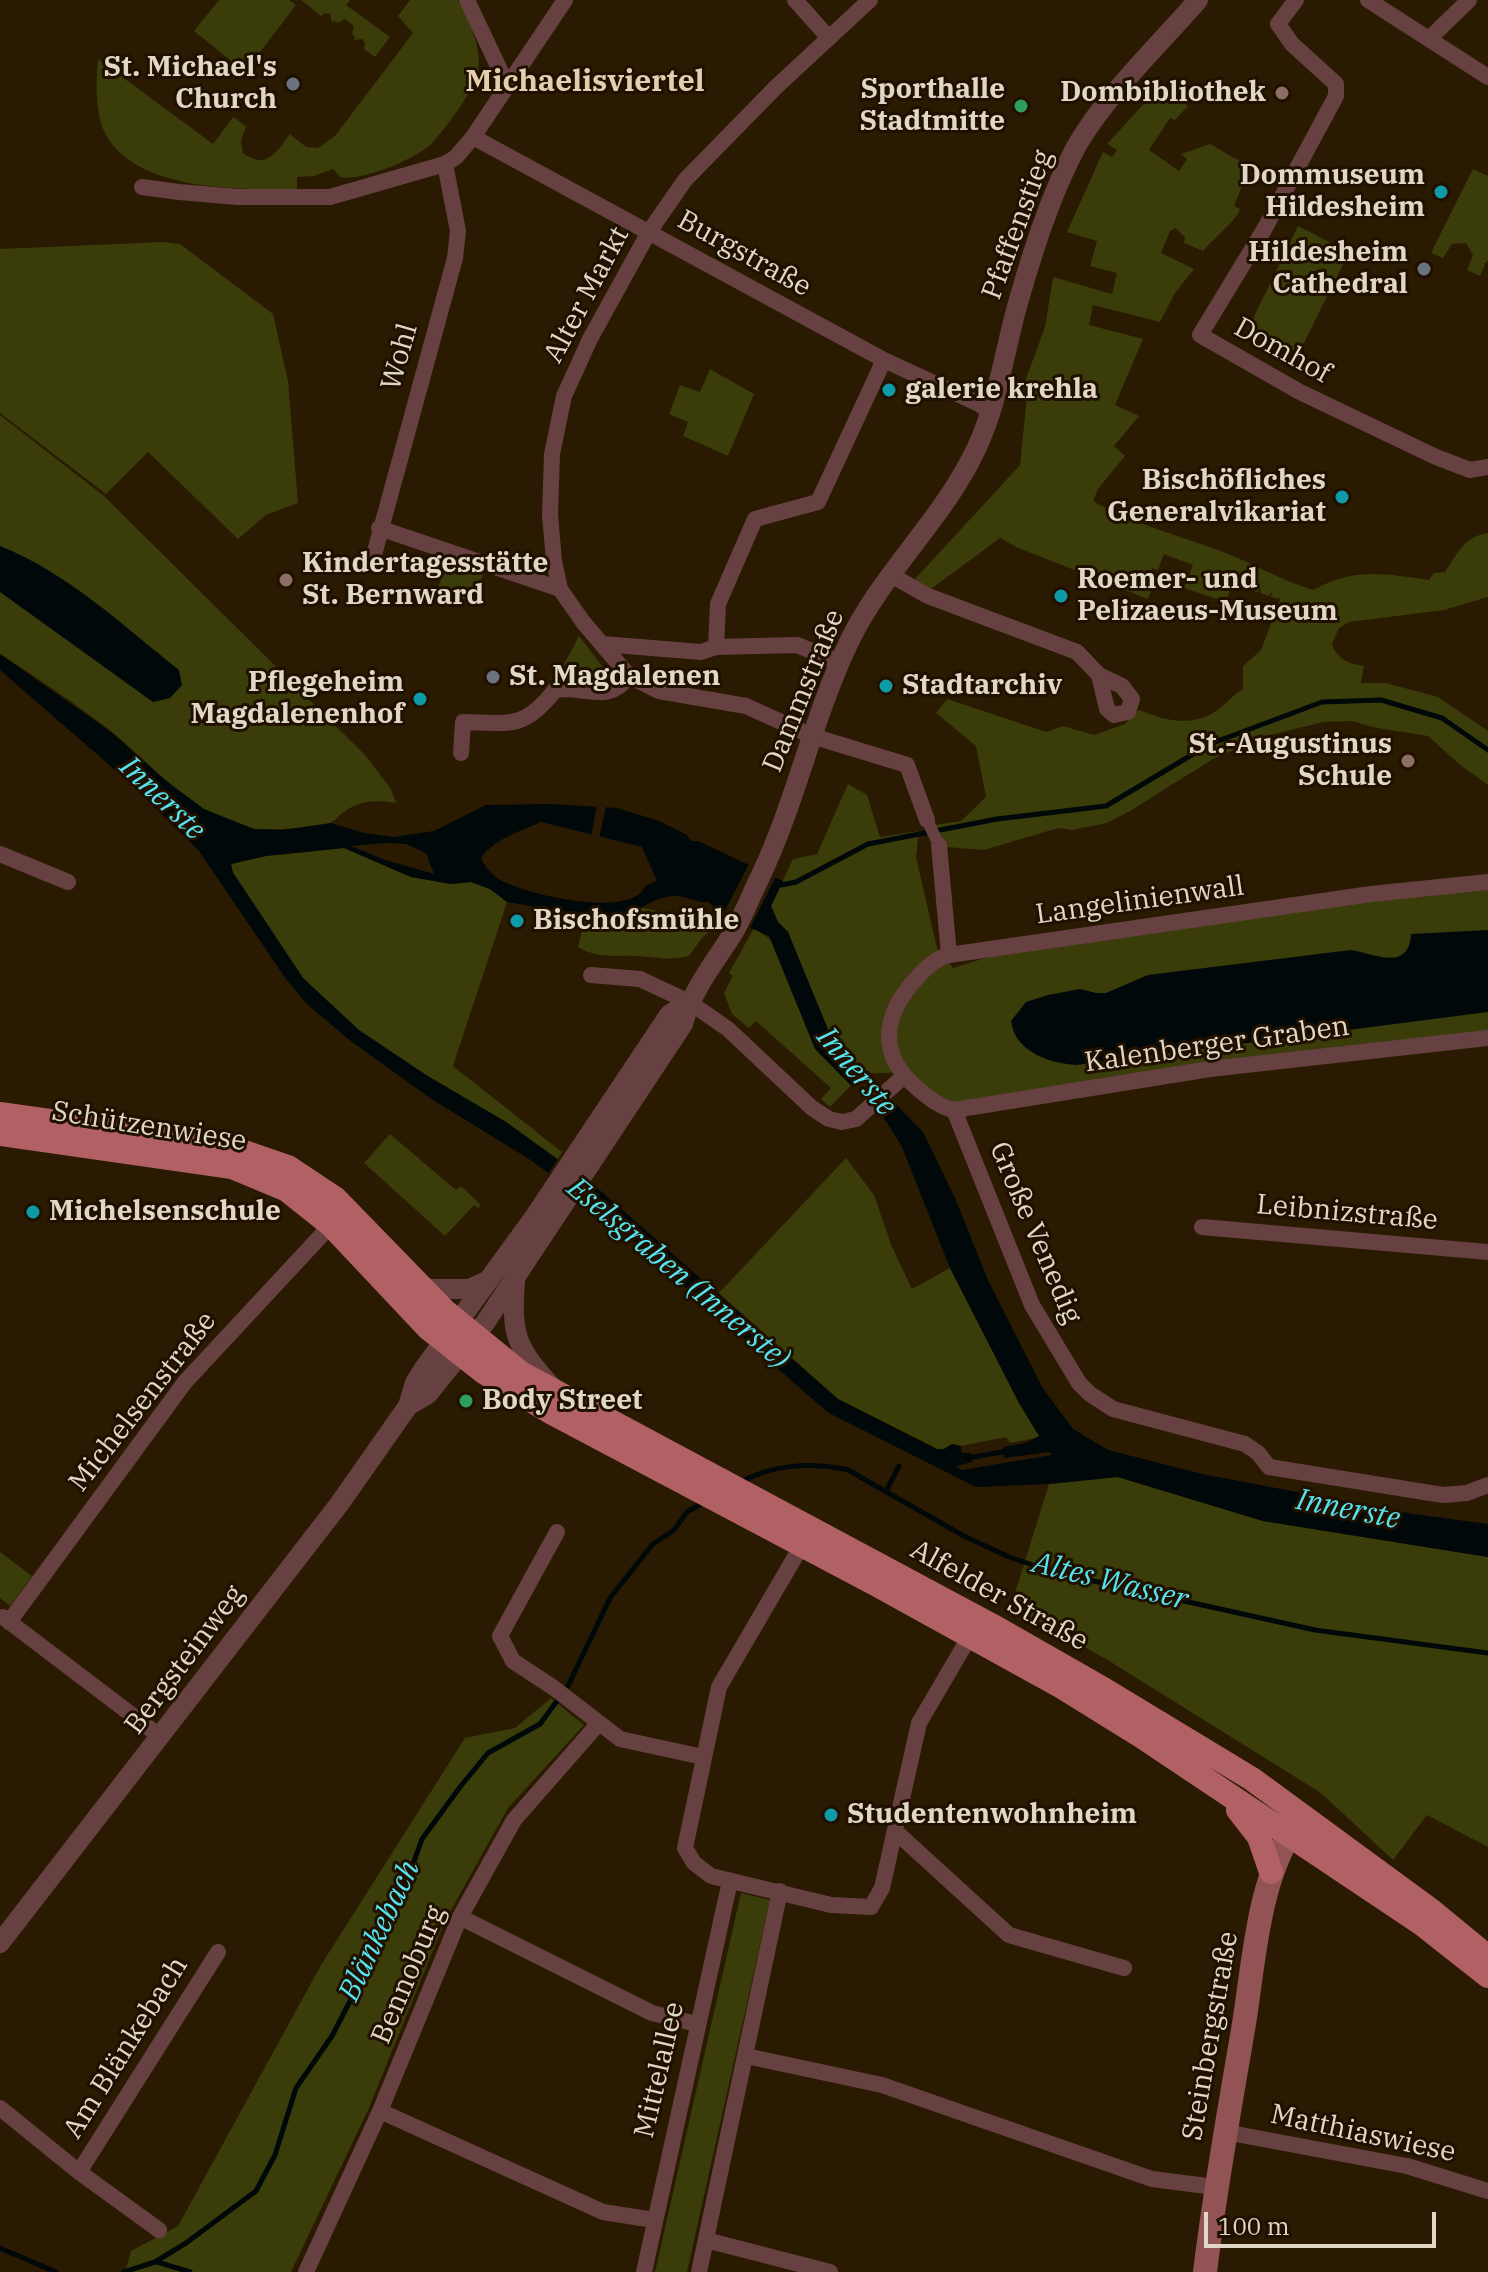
<!DOCTYPE html>
<meta charset="utf-8">
<style>
body{margin:0}
#map{position:relative;width:1488px;height:2272px;overflow:hidden;background:#2a1a01;font-family:"IBM Plex Serif",serif}
canvas{display:block}
.scale{position:absolute;left:1204px;top:2212px;width:232px;height:36px;box-sizing:border-box;border:4px solid #e1d7c7;border-top:0;padding-left:10px;font-size:24px;line-height:28px;white-space:nowrap;color:#e1d7c7;-webkit-text-stroke:6px #201000;paint-order:stroke}
</style>
<div id="map">
<canvas width="1488" height="2272"></canvas>
<div class="scale">100 m</div>
</div>
<script>
const context = document.querySelector('canvas').getContext('2d');
context.lineJoin = 'round';
function fill(path, color) {
  context.fillStyle = color;
  context.fill(path, 'evenodd');
}
function stroke(path, color, width, dash) {
  context.strokeStyle = color;
  context.lineWidth = width;
  context.lineCap = dash ? 'butt' : 'round';
  context.setLineDash(dash || []);
  context.stroke(path);
}
function label(font, color, halo, rows, align = 'center') {
  context.font = font + ' "IBM Plex Serif",serif';
  context.lineWidth = 6;
  context.setLineDash([]);
  context.textBaseline = 'middle';
  context.strokeStyle = halo;
  context.fillStyle = color;
  for (const [text, x, y, turn = 0] of rows) {
    context.save();
    context.translate(x, y);
    context.rotate((+turn || 0) * Math.PI / 180);
    context.textAlign = isNaN(turn) ? turn : align;
    if (halo) context.strokeText(text, 0, 0);
    context.fillText(text, 0, 0);
    context.restore();
  }
}
fill(new Path2D(`
 M219,0h70l7,5 -51,67 -51,-41z
 M301,0h49l-4,5 44,32 -15,20 -11,-8 1,-5 -2,-5 -9,1 1,-3 -3,-3 2,-8 -9,-7 -7,4 -4,-2 -2,2 -2,-9 -5,-1 -4,3z
 M410,0h48c11,20 24,47 20,71 -4,20 -32,57 -47,73 -15,15 -70,38 -91,33l-7,-8 -19,7 -17,1v12c-57,1 -163,2 -192,-56 -10,-21 -9,-51 -7,-74l115,85 20,-27 13,9 -5,15 2,12c23,17 33,0 47,-19l16,13 12,1 17,-12 78,-103 -15,-17z
 M1162,84l26,22 -13,14 -5,-2 -21,32 30,21 8,-12 -6,-5 29,-10 40,23 -16,39 6,3c-3,11 -27,30 -37,42l-19,-8 1,-5 -9,-10 -6,3 -9,22 33,16 -19,24 -15,29 -67,-17 -4,20 54,14 -28,66 24,11 -25,30 11,10 -27,33 -5,12c40,23 85,34 128,50 31,12 60,29 92,39 44,-23 69,-16 116,-10l5,-7 11,-1c12,-18 20,-36 43,-39v64l-44,13 -95,12 -10,6 -7,16c5,15 17,20 32,22l-3,17h25l52,14 50,34v54l-29,-21 -31,-28 -51,-8 -26,-7 -28,1 -57,14 -53,23 -83,52 -23,12 -35,7 -14,-2 -74,22 -38,-3 -11,-22 26,-4 25,-24 -10,-51 -40,-33 11,-14 99,33 17,-6 31,9 31,-11 14,-14c25,10 49,17 74,3 11,-6 18,-17 30,-24v-23l18,-16 20,-53 -3,2 -7,-2 1,-5 -4,4 -7,-3 -1,-5 -2,4 -9,-3 1,-6h-3l-1,5 -9,-4 -3,-5 -8,23 -42,-14 9,-23 -29,-11 -6,16 -6,-2 -3,7 6,4 -7,20 -132,-52 -16,-9 -69,51 -16,-10 105,-114 7,-70 -4,-8 22,-60 8,-50 59,17 5,-21 -27,-7 7,-25 -30,-9 36,-80 9,5 5,-7 -10,-6z
 M1473,169l15,7v83l-2,4h-3l2,2 -5,11 -13,-6 6,-15 -7,-12 -14,1 -9,14 -12,-5z
 M1298,226l51,26 -50,101 -51,-24z
 M163,242l17,2 93,70 15,67 10,122 -32,12 -28,24 -90,-87 -42,42 -106,-81v-164z
 M710,369l44,25 -26,62 -45,-20 5,-14 -19,-8 11,-29 20,7z
 M0,415l104,81 262,260 25,33 5,14c-18,-3 -37,-3 -52,9 -5,3 -9,9 -14,11 -16,7 -55,6 -73,6 -51,-1 -109,-68 -146,-98 -35,-27 -74,-53 -111,-77z
 M448,559l36,12 -10,32 -36,-14z
 M579,636l30,39 -4,6 -24,1 -20,-3 1,-11z
 M848,784l19,11 13,42 39,-6 -3,26 21,91 16,20 45,-14 378,-54 112,-13v147l-534,74 -48,-36 -44,2 -32,33 -9,-8 10,-11 -75,-67 -7,7 -17,-14 -8,-21 9,-17 -4,-3 25,-45 19,13 4,15 11,-24 -10,-10 -7,-16 22,-47 24,-5z
 M344,848l67,29 40,7 20,-2 19,7 17,13 -54,164 109,86 -4,7 -52,-37 -80,-47 -67,-44 -56,-53 -70,-106 -2,-8 35,-8z
 M638,907l81,16 -17,15 -13,18c-23,5 -31,1 -53,0 -22,-1 -38,3 -58,-9l8,-32c26,10 30,10 52,-8z
 M390,1134l66,56 5,-4 20,19 -3,3 -4,-3 -29,31 -81,-73z
 M846,1158l28,37 18,52 20,42 38,-21 69,135 21,34 -30,6 -4,-6 -45,9 -9,-2 -8,5h-7l-99,-50 -119,-106z
 M1118,1477l145,44 225,36v290l-61,-32 -34,45 -72,-67 -215,-134 -95,-53 38,-122z
 M0,1552l32,24 -22,30 -10,-8z
 M551,1698l33,27 -76,83 -63,113 -77,189 -77,162h-166l6,-21 47,-25 143,-261 144,-227 50,-10z
 M741,1893l29,7 -83,372h-32z`), '#3a3c09');
fill(new Path2D(`
 M0,546c68,27 122,79 179,124l3,15 -12,13 -17,4 -153,-110z
 M0,654l111,78 54,48 39,29 50,20 28,1 49,-7 33,10 30,4 40,-6 52,-26 65,-1 66,4 42,13 28,14 4,6h7l85,40 -12,25 7,16 10,10 44,107 91,93 32,66 32,80 55,109 31,42 35,21 94,24 211,40 75,10v33l-225,-36 -145,-44 -69,7 -73,3 -149,-75 -238,-210 -60,-43 -99,-61 -82,-59 -41,-35 -21,-25 -87,-128 -70,-69 -129,-112zM541,822l101,25 15,34 -12,5c-12,34 -125,8 -148,-8 -7,-5 -13,-13 -16,-20 13,-19 40,-27 60,-36zM386,843l20,1 20,9 8,21 -49,-14 -34,-14zM344,848l67,29 40,7 20,-2 19,7 17,13 79,13 27,9c21,-8 38,-29 64,-28 12,1 19,7 31,6l5,4 1,6 55,24 46,113 71,72 16,26 48,121 69,135 20,33 -14,7 -22,4 1,11 46,-6 2,3 -90,15 -6,-4 16,-4 -1,-9h-9l-1,-7 -9,-2 -8,5h-7l-99,-50 -236,-207 -96,-70 -80,-47 -67,-45 -56,-52 -70,-105 -2,-9 35,-8z
 M1488,930v82l-412,53c-27,-2 -61,-13 -65,-44l15,-19 22,-7 32,-6 16,4h10l42,-18 203,-25c22,3 58,23 60,-16z`), '#000809');
fill(new Path2D(`
 M597,805l9,1 -7,32 -8,-1z
 M750,862l27,12 -28,56 -28,-12z
 M868,1070l32,32 -20,19 -31,-32z
 M560,1155l38,29 -13,20 -38,-28z`), '#2a1a01');
stroke(new Path2D(`
 M776,886l20,-4 72,-38 129,-25 109,-13 104,-62 112,-42 59,-2 61,18 46,32
 M967,1458l41,-7
 M739,1483c33,-19 73,-21 109,-13l116,66 45,21 44,15 262,58 173,23
 M886,1491l13,-25
 M0,2248l56,24
 M157,2262l33,10
 M124,2272l31,-10 31,-19 70,-52 19,-36 21,-67 36,-52 29,-56 10,-39 37,-63 14,-39 38,-52 28,-34 52,-29 28,-38 42,-88 42,-53 22,-15 13,-18 16,-9`), '#000809', 5);
stroke(new Path2D(`
 M927,820l12,25`), '#674141', 12);
stroke(new Path2D(`
 M467,0l40,85
 M795,0l34,38
 M1296,0l-18,24 14,20 44,40v12l-71,132 -65,107 100,57 136,65 34,13 18,-3
 M1368,0l120,77
 M1430,38l39,-38
 M473,137l411,223 95,44 13,10
 M142,187l37,5 59,5h92l115,-33 11,-7 17,-20 92,-137
 M379,528l181,61
 M372,562l83,-304 3,-27 -13,-67
 M891,575l37,21 149,56 22,23 23,11 10,13 -4,13 -14,3 -7,-6 -8,-34
 M603,644l98,8 15,-5 81,-2 44,18
 M716,647l2,-43 37,-85 63,-17 66,-142
 M629,676l-46,-54 -23,-33 -6,-28 -4,-46 2,-61 12,-58 26,-57 59,-107 36,-52 91,-93 94,-87
 M461,753l2,-31c46,1 61,8 92,-32 30,-5 53,15 74,-14l30,15 87,15 66,30 95,29 20,55
 M939,845l10,110
 M0,854l68,28
 M1488,882l-117,12 -422,61c-15,4 -24,14 -34,25 -33,37 -37,75 2,108 12,10 22,19 37,22l256,-41 278,-31
 M591,975l49,4 49,23 39,27 84,79 17,11 13,3 14,-3 48,-43
 M954,1110l78,195 47,78 11,11 23,15 132,35 13,9 11,14 174,28 24,-2 21,-8
 M1202,1227l286,25
 M557,1532l-57,104 13,25 41,27 66,51 83,18
 M802,1545l-83,142 -34,161 9,15 17,13 120,29 40,2 11,-19 37,-165 51,-87
 M3,1617l158,120
 M9,1622l176,-240 146,-157
 M896,1832l113,103 115,33
 M460,1917l192,96 45,11
 M746,2056l136,29 270,94 63,8
 M0,2108l79,64 80,58
 M380,2111l223,101 51,8
 M1225,2132l182,34 81,25
 M79,2172l139,-220
 M706,2240l124,32
 M306,2272l74,-161 80,-194 54,-97 85,-97
 M644,2272l86,-391
 M699,2272l81,-381`), '#674141', 16);
stroke(new Path2D(`
 M515,1282c-4,53 1,65 36,104
 M422,1289h47l20,-9
 M408,1406l20,-12 57,-71 198,-299c9,-35 33,-63 52,-94 10,-18 17,-37 26,-55 35,-74 52,-157 87,-231 31,-66 87,-117 121,-181 29,-52 34,-110 51,-167 14,-49 31,-102 55,-147 27,-50 85,-105 123,-149
 M0,1943l340,-440 68,-97 7,-23 8,-13 110,-151 136,-204 20,-13`), '#674141', 20);
stroke(new Path2D(`
 M1205,2272c10,-83 25,-166 39,-248 11,-70 14,-146 55,-205`), '#915354', 24);
stroke(new Path2D(`
 M0,1114l227,32 61,21 48,32 109,112 76,62 472,253 112,64 147,89 180,132 56,46
 M0,1134l232,33 55,23 44,35 97,103 57,45 67,40 325,172 185,102 79,49 281,188 66,52
 M1238,1810l21,27 12,35`), '#b16163', 24);
for (const [x, y, r, color] of [
 [293,84,8,"#6b7280"],
 [1282,93,8,"#8d6e63"],
 [1021,106,8,"#2e9e5b"],
 [1441,192,8,"#0f9aa8"],
 [1424,269,8,"#6b7280"],
 [889,390,8,"#0f9aa8"],
 [1342,497,8,"#0f9aa8"],
 [286,580,8,"#8d6e63"],
 [1061,596,8,"#0f9aa8"],
 [493,677,8,"#6b7280"],
 [886,686,8,"#0f9aa8"],
 [420,699,8,"#0f9aa8"],
 [1408,761,8,"#8d6e63"],
 [517,921,8,"#0f9aa8"],
 [33,1212,8,"#0f9aa8"],
 [466,1401,8,"#2e9e5b"],
 [831,1815,8,"#0f9aa8"]
]) {
  const dot = new Path2D();
  dot.arc(x, y, r, 0, 2 * Math.PI);
  context.fillStyle = color;
  context.fill(dot);
  stroke(dot, '#201000', 3);
}
label('bold 28px', '#e1d7c7', '#201000', [
 ["St. Michael's",277,68,"right"],
 ["Church",277,100,"right"],
 ["Sporthalle",1005,90,"right"],
 ["Stadtmitte",1005,122,"right"],
 ["Dombibliothek",1266,93,"right"],
 ["Dommuseum",1425,176,"right"],
 ["Hildesheim",1425,208,"right"],
 ["Hildesheim",1408,253,"right"],
 ["Cathedral",1408,285,"right"],
 ["galerie krehla",905,390],
 ["Bischöfliches",1326,481,"right"],
 ["Generalvikariat",1326,513,"right"],
 ["Kindertagesstätte",302,564],
 ["St. Bernward",302,596],
 ["Roemer- und",1077,580],
 ["Pelizaeus-Museum",1077,612],
 ["St. Magdalenen",509,677],
 ["Pflegeheim",404,683,"right"],
 ["Magdalenenhof",404,715,"right"],
 ["Stadtarchiv",902,686],
 ["St.-Augustinus",1392,745,"right"],
 ["Schule",1392,777,"right"],
 ["Bischofsmühle",533,921],
 ["Michelsenschule",49,1212],
 ["Body Street",482,1401],
 ["Studentenwohnheim",847,1815]
], 'left');
label('28px', '#e1d7c7', '#201000', [
 ["Pfaffenstieg",1018,225,-70],
 ["Burgstraße",744,254,29],
 ["Alter Markt",587,295,-62],
 ["Domhof",1282,351,29],
 ["Wohl",400,357,-74],
 ["Dammstraße",804,691,-68],
 ["Langelinienwall",1140,901,-8],
 ["Kalenberger Graben",1217,1045,-8],
 ["Schützenwiese",149,1127,9],
 ["Leibnizstraße",1347,1213,5],
 ["Große Venedig",1035,1233,67],
 ["Michelsenstraße",143,1402,-52],
 ["Alfelder Straße",999,1596,29],
 ["Bergsteinweg",185,1660,-53],
 ["Bennoburg",409,1975,-67],
 ["Steinbergstraße",1211,2036,-80],
 ["Am Blänkebach",126,2048,-58],
 ["Mittelallee",660,2070,-77],
 ["Matthiaswiese",1363,2134,12]
]);
label('bold 30px', '#e3ceaf', '#201000', [
 ["Michaelisviertel",585,82]
]);
label('italic 30px', '#55e3ef', '#201000', [
 ["Innerste",162,799,44],
 ["Innerste",856,1072,50],
 ["Eselsgraben (Innerste)",678,1274,40],
 ["Innerste",1348,1510,11],
 ["Altes Wasser",1110,1582,14],
 ["Blänkebach",380,1931,-65]
]);
</script>
